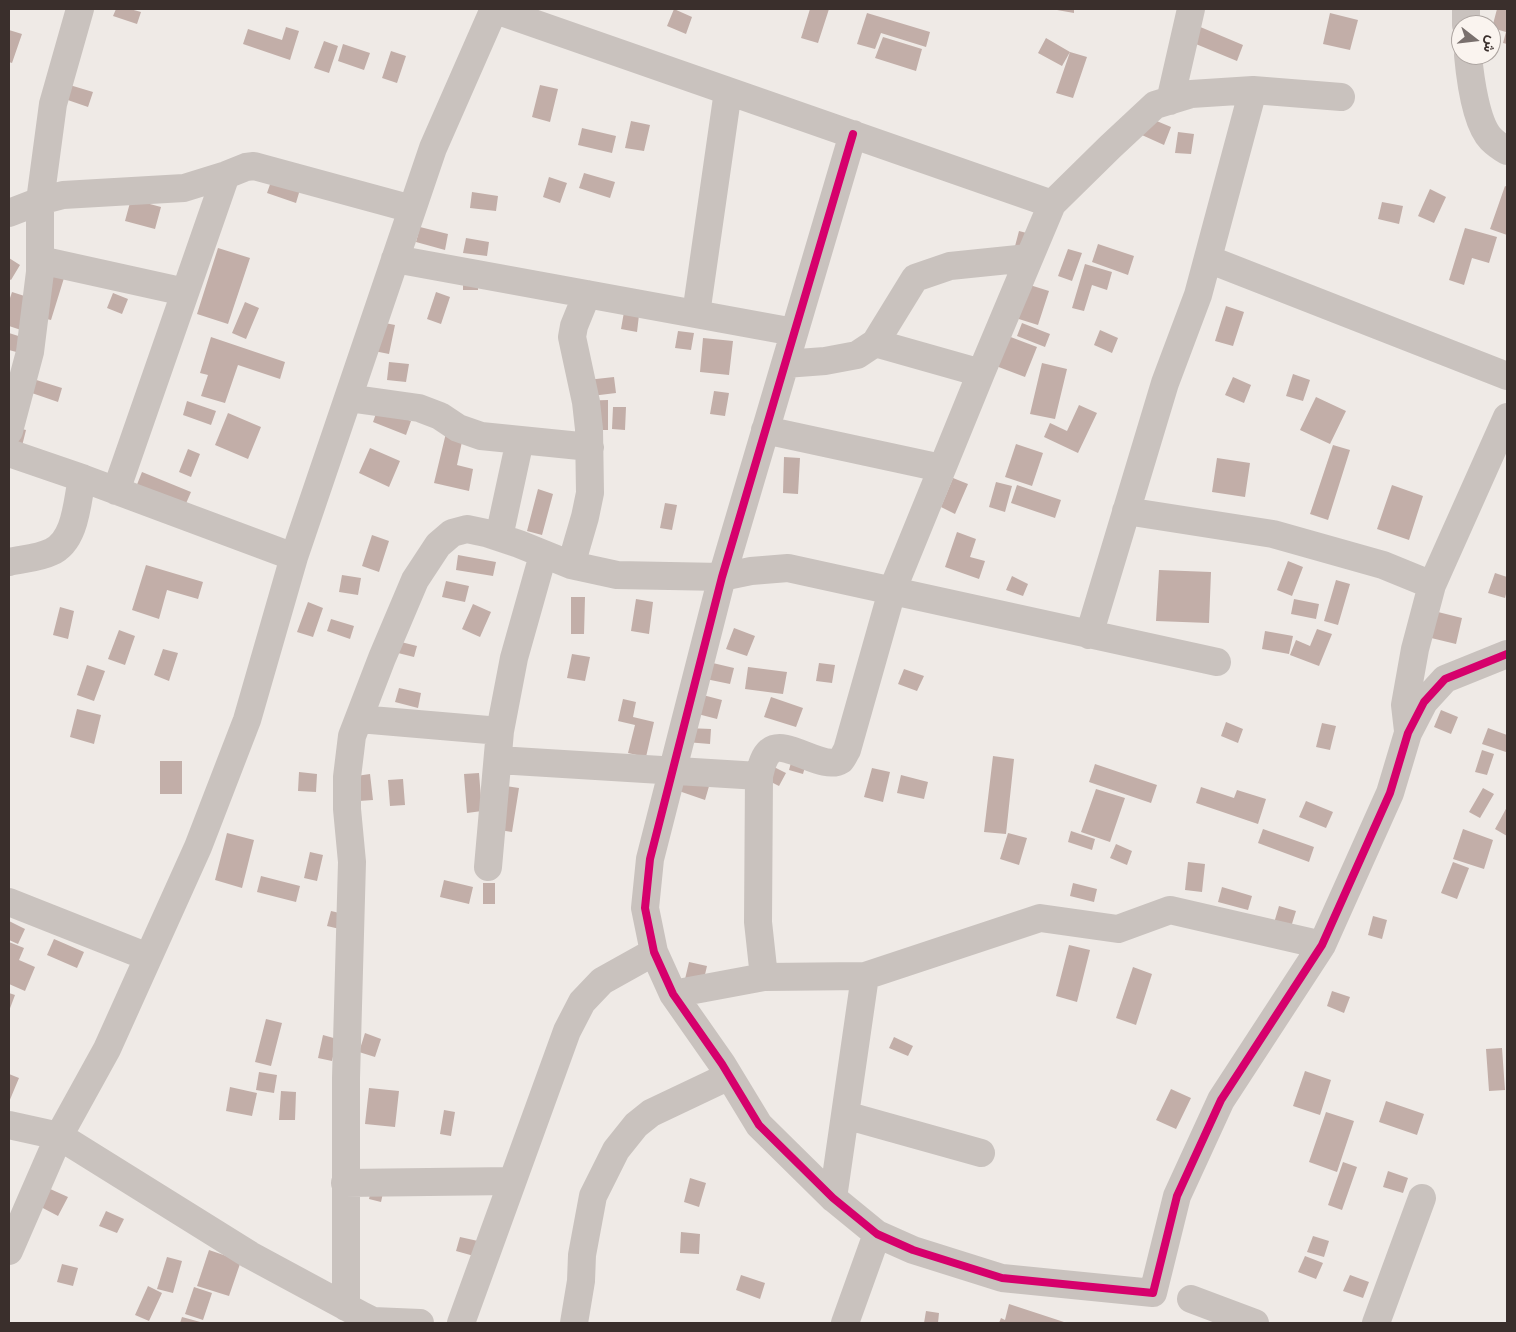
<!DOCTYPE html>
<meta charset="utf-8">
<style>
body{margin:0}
#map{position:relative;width:1516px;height:1332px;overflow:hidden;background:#efeae6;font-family:Figtree,Vazirmatn,sans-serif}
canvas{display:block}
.frame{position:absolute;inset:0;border:10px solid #3a2f2c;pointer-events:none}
.north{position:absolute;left:1451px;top:15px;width:50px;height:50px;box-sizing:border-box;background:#faf4ef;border:1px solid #ada5a1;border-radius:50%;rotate:106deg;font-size:14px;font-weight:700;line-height:20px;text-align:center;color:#3a2f2c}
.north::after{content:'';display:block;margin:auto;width:18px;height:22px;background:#79706d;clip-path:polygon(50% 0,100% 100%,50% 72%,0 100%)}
</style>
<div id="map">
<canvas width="1516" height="1332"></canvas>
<div class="frame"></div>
<div class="north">ش</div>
</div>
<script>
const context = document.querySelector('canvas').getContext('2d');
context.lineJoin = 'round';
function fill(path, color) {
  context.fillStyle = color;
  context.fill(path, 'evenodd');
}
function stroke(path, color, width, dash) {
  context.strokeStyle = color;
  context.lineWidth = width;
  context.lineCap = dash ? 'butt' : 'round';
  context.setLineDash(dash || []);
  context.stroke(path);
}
fill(new Path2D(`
 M116,9h14l11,3 -4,12 -24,-8z
 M674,9l18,8 -6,17 -19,-8z
 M810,9h19l-11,34 -17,-5z
 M1058,9h16v4l-17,-3z
 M1497,9h10v35l-4,-1 3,-11 -14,-4z
 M867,13l63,19 -4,15 -45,-14 -6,16 -18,-5z
 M1330,13l28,7 -8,30 -27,-6z
 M1198,26l45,19 -6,16 -46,-19z
 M286,27l13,4 -9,29 -47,-16 5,-15 34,11z
 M9,30l13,4 -10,29 -3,-1z
 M883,37l39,12 -6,22 -41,-13z
 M1046,38l24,14 17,5 -14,41 -17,-5 14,-41 -8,14 -24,-13z
 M324,41l14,5 -9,27 -15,-5z
 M343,44l27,9 -6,17 -26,-9z
 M391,51l15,5 -9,27 -15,-5z
 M63,83l30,9 -5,15 -29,-10z
 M540,85l18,4 -8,33 -18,-5z
 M1140,114l31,13 -7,18 -31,-14z
 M631,121l19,4 -6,26 -19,-3z
 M582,128l34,8 -4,17 -34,-8z
 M1178,132l16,2 -3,20 -16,-1z
 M584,173l31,9 -5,16 -31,-10z
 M273,176l28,10 -5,17 -29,-10z
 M549,177l18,6 -7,20 -17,-6z
 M1505,186l2,1v48l-17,-6z
 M1430,189l16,8 -12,26 -16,-7z
 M472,192l26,4 -2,15 -26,-3z
 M131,199l30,8 -6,22 -30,-8z
 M1382,202l21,4 -4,18 -21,-5z
 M420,227l28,7 -3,16 -29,-8z
 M1465,228l32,9 -8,26 -17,-5 -8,27 -15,-5z
 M1019,231l23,6 -28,13z
 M466,238l23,4 -2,14 -24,-3z
 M1098,244l36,12 -6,19 -36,-13z
 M218,248l32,10 -22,66 -31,-10z
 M1068,249l14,4 -10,28 -14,-5z
 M9,258l11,7 -9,15 -2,-1z
 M1085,264l27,8 -5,18 -15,-5 -8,26 -12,-3z
 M463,271h15v19h-15z
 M51,274l13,4 -13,42 -13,-3z
 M1017,281l32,10 -11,34 -32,-10z
 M12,292l28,9 -10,32 -21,-7v-25z
 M436,292l14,5 -9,27 -14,-5z
 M113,293l15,6 -6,15 -15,-6z
 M245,302l14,6 -13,31 -14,-6z
 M1226,306l18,6 -11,34 -18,-5z
 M624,312l15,3 -2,17 -16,-3z
 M375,321l20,4 -6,29 -20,-4z
 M1022,323l28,11 -5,13 -28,-11z
 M1100,330l18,8 -6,15 -18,-8z
 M678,331l16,2 -3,17 -16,-2z
 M9,333l31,10 -20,10 -11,-3z
 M1008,336l29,11 -12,30 -29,-11z
 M211,337l74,25 -5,17 -42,-14 -13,38 -24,-7 7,-21 -8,-2z
 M703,338l30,3 -4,34 -29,-3z
 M389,362l20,2 -3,18 -19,-2z
 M1042,363l25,6 -12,50 -25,-5z
 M1293,374l17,6 -7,21 -17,-5z
 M614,377l2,16 -41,5 12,-18z
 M1233,377l18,8 -7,18 -19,-8z
 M30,378l32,10 -4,14 -32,-11z
 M714,391l15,2 -4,23 -15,-2z
 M1316,397l30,14 -16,33 -30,-14z
 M608,400v30h-33v-29z
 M187,401l29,10 -5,14 -28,-10z
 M1079,405l18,8 -19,40 -34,-16 6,-14 17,8z
 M613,407h13l-1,23 -13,-1z
 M378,408l33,13 -5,14 -33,-13z
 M228,413l33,14 -13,32 -33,-14z
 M9,426l17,4 -4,16 -13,-4z
 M446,433l17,4 -6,28 16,4 -4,22 -35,-8z
 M1016,444l27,9 -11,33 -27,-9z
 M1333,445l17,5 -22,70 -18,-6z
 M370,448l30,13 -11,26 -30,-14z
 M188,449l12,5 -9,23 -12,-5z
 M784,457l16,1 -2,36 -15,-1z
 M1217,458l33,5 -5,34 -33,-5z
 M142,472l49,20 -7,16 -48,-21z
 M953,478l15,6 -13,30 -14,-7z
 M996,482l16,4 -7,26 -16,-5z
 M1017,485l44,15 -6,18 -44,-15z
 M1392,485l31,11 -14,44 -32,-11z
 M538,489l15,5 -11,41 -15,-4z
 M665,503l12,2 -5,25 -12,-2z
 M957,532l19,7 -6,18 15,4 -6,18 -34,-12z
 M372,535l17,6 -10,31 -17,-6z
 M458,555l38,7 -3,14 -37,-6z
 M1288,561l15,6 -11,29 -15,-6z
 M146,565l57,17 -5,17 -31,-9 -8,29 -27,-9z
 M1159,570l52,2 -2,51 -53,-2z
 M1495,573l12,4v13l-2,8 -17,-5z
 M342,575l19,3 -3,17 -19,-3z
 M1012,576l16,8 -5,12 -17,-6z
 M1336,580l14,4 -12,41 -14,-4z
 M446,581l23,5 -4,16 -23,-5z
 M571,597h14l-1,37h-13z
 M636,599l17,3 -4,32 -18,-3z
 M1294,599l25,5 -3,15 -25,-5z
 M308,602l15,6 -10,29 -16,-5z
 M473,604l18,8 -11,25 -18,-8z
 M60,607l14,4 -6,28 -15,-4z
 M1434,611l28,7 -6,26 -29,-7z
 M331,619l23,7 -4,13 -23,-8z
 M734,628l21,8 -8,20 -21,-7z
 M1317,629l15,5 -13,32 -29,-11 6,-15 14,6z
 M119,630l16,6 -10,29 -17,-6z
 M1265,631l28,5 -4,18 -27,-5z
 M393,640l24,6 -3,11 -24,-6z
 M163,649l15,4 -9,28 -15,-6z
 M572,654l18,3 -5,24 -18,-3z
 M700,660l34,8 -4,16 -34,-7z
 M819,663l16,2 -3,18 -16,-2z
 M87,665l18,6 -11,30 -17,-6z
 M748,667l39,5 -4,22 -38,-5z
 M904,669l20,7 -7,15 -19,-7z
 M399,688l22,5 -3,15 -23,-6z
 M699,694l23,6 -5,19 -23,-6z
 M771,697l32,11 -7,19 -32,-10z
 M623,699l13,3 -3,15 21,5 -8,35 -18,-4 7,-28 -17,-4z
 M77,709l24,6 -7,29 -24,-7z
 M1441,710l17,7 -7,17 -17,-7z
 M1226,722l17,7 -5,14 -17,-7z
 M1322,723l14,3 -6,24 -14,-3z
 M687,728l24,1 -1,15 -24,-2z
 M1488,728l19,7v13l-1,4 -24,-8z
 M797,741l14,4 -8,29 -14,-4z
 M1482,750l12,4 -7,21 -12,-3z
 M993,756l21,3 -8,75 -22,-2z
 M160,761h22v33h-22z
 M764,762l22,11 -7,13 -22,-11z
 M1095,764l62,21 -6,18 -62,-21z
 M683,767l29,9 -7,24 -29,-10z
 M872,768l18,4 -7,30 -19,-5z
 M299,772l18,2 -1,18 -18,-1z
 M479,773l3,38 -15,2 -3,-39z
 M370,774l3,26 -14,1 -3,-25z
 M901,775l27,7 -4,17 -27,-6z
 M403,779l2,26 -15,1 -2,-26z
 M499,785l20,3 -7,44 -19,-3z
 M1201,787l33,11 3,-8 29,9 -8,25 -62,-21z
 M1483,788l11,6 -14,24 -11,-6z
 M1096,789l29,9 -15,44 -29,-10z
 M1306,801l27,11 -7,16 -27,-11z
 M1507,807v29l-12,-7z
 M1263,829l51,18 -5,15 -51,-19z
 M1463,829l30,11 -9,29 -31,-10z
 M1071,831l24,8 -3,11 -24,-8z
 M227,833l27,7 -12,48 -27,-8z
 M1008,833l19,5 -8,27 -19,-6z
 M1116,844l16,7 -5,14 -17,-7z
 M310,852l13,3 -6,26 -13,-3z
 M1188,862l17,2 -3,28 -17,-2z
 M1453,862l16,6 -12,31 -16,-6z
 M261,876l39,10 -4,16 -39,-10z
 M444,880l29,7 -4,17 -29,-7z
 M483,883h12v21h-12z
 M1073,883l24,6 -3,13 -24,-6z
 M1222,887l30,9 -4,14 -30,-8z
 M1279,906l17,5 -5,16 -17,-4z
 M331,911l17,4 -4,15 -17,-4z
 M1373,916l14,4 -5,19 -14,-4z
 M9,921l16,8 -7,15 -9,-4z
 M54,939l30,13 -7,16 -30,-13z
 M9,942l15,6 -5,12 16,7 -10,24 -16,-7z
 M1069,945l21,5 -13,52 -21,-6z
 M689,962l18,4 -7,30 -18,-4z
 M1133,967l19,7 -16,51 -20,-7z
 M1332,991l18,6 -6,16 -17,-7z
 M9,993l6,2 -6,16z
 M266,1019l16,4 -11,43 -16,-4z
 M365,1033l16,6 -6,18 -16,-5z
 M323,1035l14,4 -5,22 -14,-3z
 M894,1037l19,9 -5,10 -19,-8z
 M1502,1048l3,42 -16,1 -3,-42z
 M1305,1071l26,9 -11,35 -27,-9z
 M259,1072l18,3 -3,18 -18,-3z
 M9,1074l10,4 -10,24z
 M230,1087l27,6 -5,23 -26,-5z
 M369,1088l30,3 -4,36 -30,-3z
 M1171,1089l20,9 -15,31 -20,-9z
 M281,1091l15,1 -1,28h-16z
 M1386,1101l38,13 -7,21 -38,-13z
 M444,1110l11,2 -4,24 -11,-2z
 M1326,1112l28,9 -17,51 -28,-10z
 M1343,1162l14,5 -15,43 -14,-5z
 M1388,1171l20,7 -5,15 -20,-6z
 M374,1177l12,3 -5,22 -12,-3z
 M690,1178l16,5 -7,24 -15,-5z
 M48,1188l20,9 -10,19 -19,-10z
 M106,1211l18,8 -7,14 -18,-7z
 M681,1232l19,2 -1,20 -19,-1z
 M1313,1236l16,5 -5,16 -17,-5z
 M460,1237l18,4 -4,15 -18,-5z
 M209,1250l32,11 -12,35 -32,-10z
 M1305,1256l18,7 -7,16 -18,-7z
 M167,1257l15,4 -9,32 -16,-4z
 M62,1264l16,4 -5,18 -16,-4z
 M741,1275l24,8 -5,16 -24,-9z
 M1350,1275l19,7 -6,16 -20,-7z
 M148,1286l14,7 -13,28 -14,-6z
 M194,1287l18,6 -9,27 -18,-6z
 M1009,1304l58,19h-68l2,-5 4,2z
 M926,1311l13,2 -1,10h-14z
 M182,1317l22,6h-24z`), '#c2aea8');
stroke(new Path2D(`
 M493,9l559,195
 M1466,9v16
 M1468,55c2,22 8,69 23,84 4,4 11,9 16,12
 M1170,101l21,-92
 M853,134l-131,443 -72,282 -5,49 9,44 19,42 49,70 37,61 74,73 44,36 36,16 89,28 151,15 24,-97 44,-96 101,-155 68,-152 18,-60 16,-31 21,-23 62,-25
 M9,213l31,-12 23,-6 121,-7 42,-13 20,-8 8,-1 158,43
 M395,259l399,73
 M1208,259l299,117
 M40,260l145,32
 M696,314l32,-223
 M875,343l106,30
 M785,364l40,-3 32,-6 18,-12 40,-65 35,-12 78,-8
 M348,398l71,10 21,8 18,12 23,8 109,11
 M765,430l176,38
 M9,431l21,-79 10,-80v-71l13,-97 27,-95
 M9,453l73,25 212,79
 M116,491l110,-316
 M1126,511l147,23 110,31 49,20
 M499,537l21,-97
 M9,562c13,-3 30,-4 42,-10 25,-11 26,-50 31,-74
 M571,565l14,-48 5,-24 -1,-64 -3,-27 -14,-65 2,-11 13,-32
 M1089,635l76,-252 33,-88 55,-205
 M359,719l141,12
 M1408,731l-3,-26 10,-56 17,-64 75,-168
 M498,760l261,16
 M488,867l12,-136 14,-73 29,-103
 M9,902l139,55
 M764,977l-6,-55 1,-146c2,-8 4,-19 11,-25 16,-13 53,21 71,9 2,-2 4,-7 6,-10l45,-159 89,-218 71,-169 58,-57 45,-42 36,-11 62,-4 88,7
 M673,994l91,-17 101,-1 175,-58 78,11 52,-19 152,35
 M845,1115l136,38
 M9,1125l50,11 191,119 113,61 10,5 47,2
 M345,1183l167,-2
 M833,1198l32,-222
 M9,1251l50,-115 48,-87 91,-202 49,-127 47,-163 139,-409 61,-139
 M1191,1299l64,24
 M346,1307v-229l6,-216 -5,-53v-32l5,-41 30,-78 33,-78 23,-35 14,-12 15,-4 19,4 33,11 52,21 46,10 105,2 29,-6 37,-3 429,94
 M461,1323l106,-292 15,-29 20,-21 52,-29
 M574,1323l7,-42 1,-26 11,-59 23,-46 20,-25 15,-12 78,-37
 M845,1323l32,-89
 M1376,1323l46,-125`), '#c9c2be', 28);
stroke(new Path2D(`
 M853,134l-131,443 -72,282 -5,49 9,44 19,42 49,70 37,61 74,73 44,36 36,16 89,28 151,15 24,-97 44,-96 101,-155 68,-152 18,-60 16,-31 21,-23 62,-25`), '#d6006c', 8);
</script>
